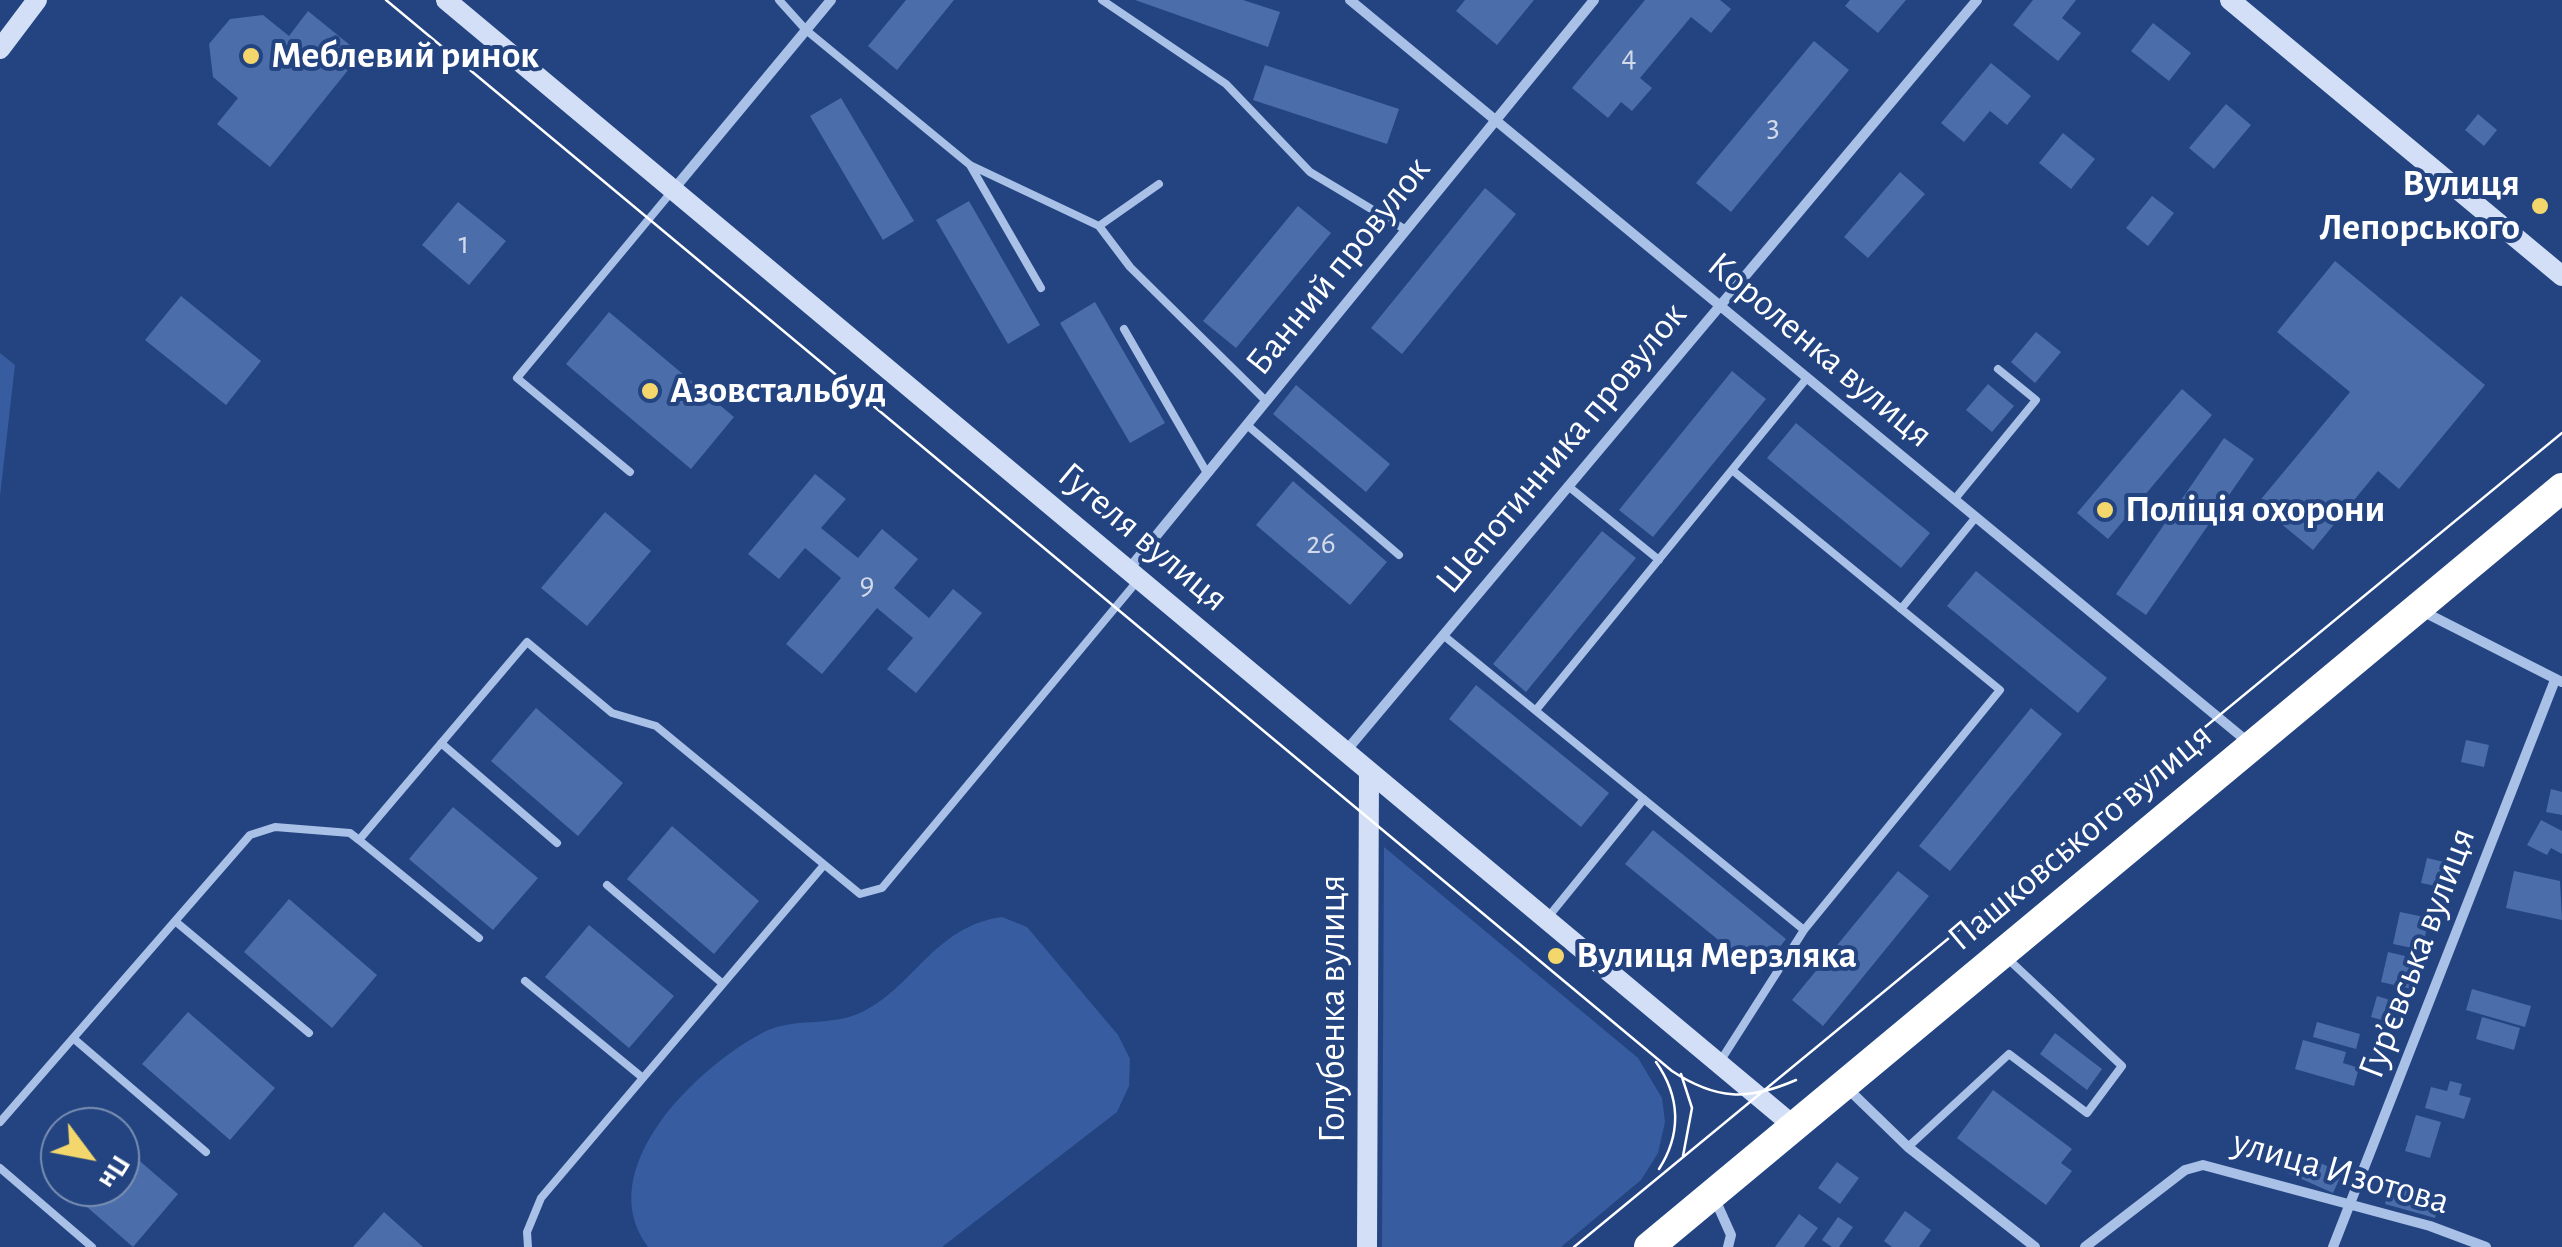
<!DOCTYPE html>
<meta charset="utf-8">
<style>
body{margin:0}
#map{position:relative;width:2562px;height:1247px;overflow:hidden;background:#234481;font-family:"Alegreya Sans",sans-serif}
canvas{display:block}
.north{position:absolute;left:40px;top:1107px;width:100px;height:100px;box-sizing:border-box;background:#234481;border:2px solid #7b8fb3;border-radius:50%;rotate:122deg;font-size:28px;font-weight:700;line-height:40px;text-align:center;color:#fff}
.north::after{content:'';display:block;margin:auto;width:35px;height:45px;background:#f3d76c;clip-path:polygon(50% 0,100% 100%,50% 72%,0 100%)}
</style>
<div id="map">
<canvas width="2562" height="1247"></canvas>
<div class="north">Пн</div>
</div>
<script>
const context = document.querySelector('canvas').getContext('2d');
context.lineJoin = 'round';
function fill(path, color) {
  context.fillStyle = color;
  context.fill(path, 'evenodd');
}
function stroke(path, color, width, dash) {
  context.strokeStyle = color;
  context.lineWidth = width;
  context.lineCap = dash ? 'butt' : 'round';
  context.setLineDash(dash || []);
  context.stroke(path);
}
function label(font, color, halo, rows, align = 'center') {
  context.font = font + ' "Alegreya Sans",sans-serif';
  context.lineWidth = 8;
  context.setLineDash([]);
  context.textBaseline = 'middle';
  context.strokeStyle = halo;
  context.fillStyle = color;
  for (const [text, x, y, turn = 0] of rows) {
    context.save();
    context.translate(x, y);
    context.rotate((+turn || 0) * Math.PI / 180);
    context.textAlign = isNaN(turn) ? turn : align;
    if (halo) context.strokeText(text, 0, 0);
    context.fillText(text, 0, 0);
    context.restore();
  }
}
fill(new Path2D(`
 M0,353l15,12 -15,131z
 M1384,847l254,211 24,40 3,24 -7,31 -17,27 -80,67h-179z
 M1002,917l25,10 91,108 12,24 -1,27 -12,26 -175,135h-294c-58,-78 50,-181 116,-215 30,-15 65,-5 96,-19 53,-24 74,-87 142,-96z`), '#375c9f');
fill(new Path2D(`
 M906,0h48l-57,70 -29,-24z
 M1135,0h108l37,12 -12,35z
 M1465,0h69l-37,45 -41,-34z
 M1645,0h75l11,9 -20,24 -20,-16 -51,61 12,10 -20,23 -11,-9 -13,16 -36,-30z
 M1850,0h56l-28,33 -33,-27z
 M2033,0h43l-14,18 19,15 -23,28 -45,-36z
 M308,11l53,43 -91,113 -53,-43 21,-26 -25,-21 -4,-33 21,-25 33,-4 26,21z
 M2153,23l38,30 -22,28 -38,-30z
 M1814,41l35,29 -118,142 -35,-29z
 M1991,63l40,33 -24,29 -17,-14 -26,31 -23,-19z
 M1265,65l134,44 -12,35 -134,-44z
 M841,98l73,123 -31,19 -73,-124z
 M2226,104l25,21 -37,44 -25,-21z
 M2478,114l19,16 -13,16 -19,-16z
 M2063,133l32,26 -24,30 -32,-26z
 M1900,172l25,22 -57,64 -24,-21z
 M1485,188l31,26 -114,140 -31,-26z
 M2152,196l22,17 -26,33 -22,-18z
 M969,201l71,124 -32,19 -72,-124z
 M458,202l48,39 -37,44 -47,-40z
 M1298,206l33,27 -95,115 -33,-27z
 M2335,261l150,124 -86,104 -21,-18 -65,79 -56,-46 93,-112 -73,-60z
 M181,296l80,65 -35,44 -81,-65z
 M1095,302l70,121 -35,20 -70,-120z
 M609,312l125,105 -43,52 -125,-105z
 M2036,332l25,20 -26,31 -24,-21z
 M1732,371l34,28 -113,138 -34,-27z
 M1988,384l26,22 -22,26 -26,-22z
 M1296,385l94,79 -24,28 -93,-78z
 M2182,389l30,26 -104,124 -31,-26z
 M1796,423l134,110 -29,35 -134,-110z
 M2224,438l30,21 -108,156 -30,-21z
 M815,474l31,25 -25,29 37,30 24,-29 36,30 -24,29 35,30 24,-29 29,24 -66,80 -29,-24 26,-31 -36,-30 -55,66 -36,-30 55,-66 -36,-30 -26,31 -31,-25z
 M1293,481l94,81 -37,43 -94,-80z
 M605,512l46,39 -64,75 -46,-38z
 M1602,531l34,27 -110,134 -33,-28z
 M1976,571l131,107 -29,35 -131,-107z
 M1476,685l133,108 -28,34 -132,-108z
 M536,708l87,75 -45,53 -87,-75z
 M2031,708l31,26 -112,137 -31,-25z
 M2466,740l23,5 -5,22 -23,-5z
 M2551,789l11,3v23l-16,-3z
 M453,807l85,71 -45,52 -84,-71z
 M2541,820l21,11v23l-11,-6 -4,7 -20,-10z
 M672,826l87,75 -45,53 -87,-75z
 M1653,830l133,109 -27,34 -134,-109z
 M2427,858l30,7 -5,24 -31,-6z
 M1898,871l31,25 -106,130 -31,-26z
 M2514,871l46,10 2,39 -56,-12z
 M289,899l88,76 -45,53 -88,-76z
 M2400,912l29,6 -7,32 -29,-6z
 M589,925l85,71 -45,52 -84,-71z
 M2388,952l17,4 -2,9 14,3 -5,21 -31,-7z
 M2472,989l59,17 -6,21 -59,-17z
 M2377,996l29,9 -6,20 -29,-8z
 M188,1012l87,76 -45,52 -88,-76z
 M2482,1017l38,11 -6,22 -38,-11z
 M2317,1022l43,12 -4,15 -43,-12z
 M2055,1033l47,36 -15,21 -47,-36z
 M2303,1040l43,12 -3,11 16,5 -5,18 -59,-17z
 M2450,1081l12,3 -3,11 12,3 -7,21 -39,-11 6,-21 16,4z
 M1993,1090l79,59 -11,14 11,8 -26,34 -89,-67z
 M2416,1115l25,7 -11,36 -25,-7z
 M120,1144l58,50 -45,53 -69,-60h56z
 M2288,1148l54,25 -9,20 -54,-24z
 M60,1153v31l-15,-13z
 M1837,1162l22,16 -19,26 -22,-16z
 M2392,1181l50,14 -7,23 -50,-14z
 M1905,1211l26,19 -12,17h-27l-8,-6z
 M384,1212l39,35h-70z
 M1799,1214l19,14 -14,19h-29z
 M1838,1217l15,10 -14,20h-7l-10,-7z`), '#4b6daa');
stroke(new Path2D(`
 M779,0l27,30 164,135 129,61 31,41 136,134
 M1102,0l124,84 84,88 96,58
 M970,165l71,123
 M1099,226l60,-42
 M1124,329l83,144
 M1247,425l152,130
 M630,472l-113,-94 156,-188
 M1568,486l91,74
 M1954,500l82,-100 -38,-31
 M1901,609l75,-92
 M1443,635l361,295
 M1536,710l271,-332
 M441,743l116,100
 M359,840l120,98
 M607,885l116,99
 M1549,916l95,-117
 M175,921l134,112
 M525,981l118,97
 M73,1038l133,114
 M1721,1060l83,-130 196,-240 -268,-220
 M0,1122l250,-287 25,-8 75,6 9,7 168,-198 85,71 44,13 204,168 22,-6 257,-309
 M1908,1147l101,-93 78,59 35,-47 -115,-108
 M0,1168l92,79
 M528,1247l-1,-15 14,-34 283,-333`), '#a9c0e7', 8);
stroke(new Path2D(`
 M1350,0l898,742
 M674,189l157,-189
 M1129,569l465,-569
 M2420,610l142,72
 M1346,751l631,-751
 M1845,1086l63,61 127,100
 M1714,1197l17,38 -3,12
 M2085,1247l100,-77 18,-5 227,61 56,21
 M2333,1247l222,-567`), '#a9c0e7', 10);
stroke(new Path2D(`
 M446,0l1349,1127
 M2230,0l332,276
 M0,49l37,-49
 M1367,1247l2,-475`), '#d3dff6', 20);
stroke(new Path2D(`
 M1649,1247l913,-759`), '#fff', 30);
stroke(new Path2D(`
 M386,0l1286,1071c44,29 76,30 124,9
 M1656,1062c24,34 26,71 3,107
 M1681,1074l11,34 -9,48
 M1574,1247l988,-814`), '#fff', 2.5);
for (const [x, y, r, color] of [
 [251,56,10,"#f3d76c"],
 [2540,206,10,"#f3d76c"],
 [650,391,10,"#f3d76c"],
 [2105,510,10,"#f3d76c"],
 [1556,956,10,"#f3d76c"]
]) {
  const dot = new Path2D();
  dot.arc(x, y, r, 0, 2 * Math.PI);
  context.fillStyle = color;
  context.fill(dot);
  stroke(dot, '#234481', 4);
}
label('32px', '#d2daea', null, [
 ["4",1629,56],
 ["3",1773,126],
 ["1",464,243],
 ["26",1321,543],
 ["9",867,584]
]);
label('bold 38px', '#fff', '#234481', [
 ["Меблевий ринок",271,56],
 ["Вулиця",2520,184,"right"],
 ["Лепорського",2520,228,"right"],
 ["Азовстальбуд",670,391],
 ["Поліція охорони",2125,510],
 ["Вулиця Мерзляка",1576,956]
], 'left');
label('38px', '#fff', '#234481', [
 ["Банний провулок",1338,266,-51],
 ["Короленка вулиця",1820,350,40],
 ["Шепотинника провулок",1561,448,-50],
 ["Гугеля вулиця",1143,537,40],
 ["Пашковського вулиця",2080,837,-40],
 ["Гур’євська вулиця",2417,953,-69],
 ["Голубенка вулиця",1333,1009,-90],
 ["улица Изотова",2341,1172,16]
]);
</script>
